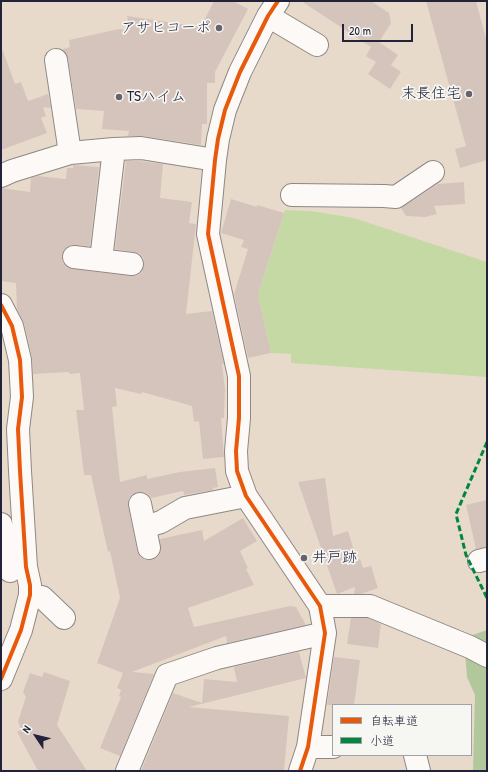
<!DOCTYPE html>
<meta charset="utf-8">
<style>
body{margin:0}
#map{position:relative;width:488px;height:772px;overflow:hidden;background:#e8dacb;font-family:"Patrick Hand","Klee One",sans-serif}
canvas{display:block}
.frame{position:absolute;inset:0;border:2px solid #22223b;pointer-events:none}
.legend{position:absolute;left:332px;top:704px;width:140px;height:52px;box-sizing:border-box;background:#f6f6f2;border:1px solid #a1a1a9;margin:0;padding:5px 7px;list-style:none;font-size:12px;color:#22223b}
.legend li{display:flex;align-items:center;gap:8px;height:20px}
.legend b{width:20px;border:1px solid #a1a1a9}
.north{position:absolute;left:16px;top:716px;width:40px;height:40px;-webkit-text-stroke:3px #f6f6f2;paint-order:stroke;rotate:305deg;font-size:11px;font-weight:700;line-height:16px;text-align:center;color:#22223b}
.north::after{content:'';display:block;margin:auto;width:14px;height:18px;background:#22223b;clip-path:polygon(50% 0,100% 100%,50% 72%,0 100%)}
.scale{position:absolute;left:342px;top:24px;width:71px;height:18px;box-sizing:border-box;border:2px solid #22223b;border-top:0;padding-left:5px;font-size:12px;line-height:14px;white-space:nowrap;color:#22223b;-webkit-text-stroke:3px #f6f6f2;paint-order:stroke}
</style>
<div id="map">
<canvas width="488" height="772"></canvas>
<div class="frame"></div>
<ul class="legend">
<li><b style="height:5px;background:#e8590c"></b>自転車道</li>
<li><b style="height:5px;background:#00873e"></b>小道</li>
</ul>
<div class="north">N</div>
<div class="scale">20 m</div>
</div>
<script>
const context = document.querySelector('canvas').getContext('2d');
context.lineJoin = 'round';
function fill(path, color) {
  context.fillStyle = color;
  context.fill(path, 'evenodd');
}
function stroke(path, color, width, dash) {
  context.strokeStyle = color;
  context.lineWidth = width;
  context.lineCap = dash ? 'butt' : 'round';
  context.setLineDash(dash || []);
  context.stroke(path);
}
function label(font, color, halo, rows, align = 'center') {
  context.font = font + ' "Patrick Hand","Klee One",sans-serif';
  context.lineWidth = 3.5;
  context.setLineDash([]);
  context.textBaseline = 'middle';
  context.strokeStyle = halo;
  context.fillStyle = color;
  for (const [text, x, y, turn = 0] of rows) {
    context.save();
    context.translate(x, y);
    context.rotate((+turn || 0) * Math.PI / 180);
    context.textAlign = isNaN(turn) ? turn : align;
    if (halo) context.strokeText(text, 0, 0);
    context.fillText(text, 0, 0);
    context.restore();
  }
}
fill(new Path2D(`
 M285,210l26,1 43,7 133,44v115l-196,-14v-9l-20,-1 -13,-59z`), '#c5d9a5');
fill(new Path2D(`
 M487,630v141h-14l2,-76 -8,-18 -3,-39z`), '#b2c79b');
fill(new Path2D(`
 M214,1h19l15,8 -33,63v11h-8v41h-5l-1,21 -58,-9h-15l1,-5 -27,-2 2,-18 -28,-2 -8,-51 -5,-9 7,-2 -1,-7 50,-11 11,1 -3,-14 74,11z
 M301,1h70l18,12 2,10 -12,19 19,13 -7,10 10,7 -11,17 -22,-15 8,-12 -10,-6 5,-9z
 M426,1h50l11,41v118l-27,8 -5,-19 11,-3z
 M3,51l12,33 6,-2 7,19 20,-7 3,14 -8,-1 3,9 -5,2 6,15 -46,17v-98z
 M126,161h14l23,3 -3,34 32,4 -3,21 7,1 -10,90 26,-3 12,53h-2l3,25 -1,29h-3l3,39 -21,2 -4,-38 -5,1 -2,-16 -50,-14 -1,2 -26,-6 2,18 -5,1 8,75 27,-7v4l33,-7 35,-4 3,19 -5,1v2l-29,5 -1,-4 -32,7 -2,-3 -5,-3h-7l-6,3 -3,5v6l9,45 3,6 5,3h7l6,-3 3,-5 -1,-13 42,-9 2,11 39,-23 14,23 -17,10 8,17 -2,1 8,16 -66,23 6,19 96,-21 6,1 10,18 -79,18 -1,-7 -94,36 22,2 -34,82 -20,-8 21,-51 -2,-1 2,-6 -4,-2 6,-15 -26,-10 23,-65 -10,-47 -2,1 -17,-77h-7l-8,-65h8l-4,-37 -11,1v-2l-36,2 -1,-17 -8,-34 -7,-14 -1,-26 -15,-2v-93l29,4 1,-14 7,-2 28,3 1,-11h6v-3l26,2 -9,79 -14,-1 -7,1 -5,4 -2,6v6l4,5 6,2 58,7h7l5,-4 2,-6v-7l-4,-5 -6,-2 -19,-3z
 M464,182l1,22 -31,2 3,8 -12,3 -19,-1 -5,-8 37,-24z
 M231,199l26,8v-2l27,8 -26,81 13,59 -23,5 -14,-64 14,-45 -7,-2 3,-7 -23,-7z
 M325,478l8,58 15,-5 9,29 3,-1 3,9 8,-2 7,22 -17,6h-7l1,-7 -18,7 -39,-112z
 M487,500v47l-11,2 -10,-44z
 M351,618h17l13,6 -3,24 -31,-4z
 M299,652l7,26 -117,29 100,9 -5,55h-143l32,-78 29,10 2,-24 33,3 -3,-15z
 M334,657l26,3 -6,45h-27z
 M44,672l26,9 -13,44 30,46h-49l-21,-39 4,-2 -3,-9 8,-24 -3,-5 7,-19 12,4z`), '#d5c4bc');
const minor = new Path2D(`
 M278,1l-10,15 -28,56 -15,38 -7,29 -3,21 -7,74 31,142v42l-3,33 1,20 9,25 74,110 5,27 -17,114 -8,24
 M268,16l49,29
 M56,60l14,93
 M1,176l11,-5 58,-18 44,-4 27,-1 74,12
 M292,195l92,1 12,1 37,-25
 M74,257l58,7
 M101,260l13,-111
 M1,305l11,21 8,34 2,37 -4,32 2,42 6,96 4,18v10l-9,35 -20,49
 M140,504l9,44
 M1,524l9,47
 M145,527l16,-5 24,-14 61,-12
 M479,561l8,-2
 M30,595l12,2 22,21
 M320,606h50l100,41 17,9
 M308,747h25
 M415,755l4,16
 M127,771l40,-96 50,-17 108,-25`);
stroke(minor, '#8e8884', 24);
stroke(minor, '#fcf9f7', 22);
stroke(new Path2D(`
 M487,442l-31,72 10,41 21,43`), '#00873e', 3, [6, 3]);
stroke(new Path2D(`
 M278,1l-10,15 -28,56 -15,38 -7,29 -3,21 -7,74 31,142v42l-3,33 1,20 9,25 74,110 5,27 -17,114 -8,24
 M1,305l11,21 8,34 2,37 -4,32 2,42 6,96 4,18v10l-9,35 -20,49`), '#e8590c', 4);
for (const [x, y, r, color] of [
 [219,28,4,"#67626d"],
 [469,94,4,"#67626d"],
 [119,97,4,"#67626d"],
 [304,558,4,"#67626d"]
]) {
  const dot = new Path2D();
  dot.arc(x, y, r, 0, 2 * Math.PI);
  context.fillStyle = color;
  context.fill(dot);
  stroke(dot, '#f6f6f2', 1.5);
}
label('15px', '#22223b', '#f6f6f2', [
 ["アサヒコーポ",211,28],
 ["末長住宅",461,94],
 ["TSハイム",127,97,"left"],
 ["井戸跡",312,558,"left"]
], 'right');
</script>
